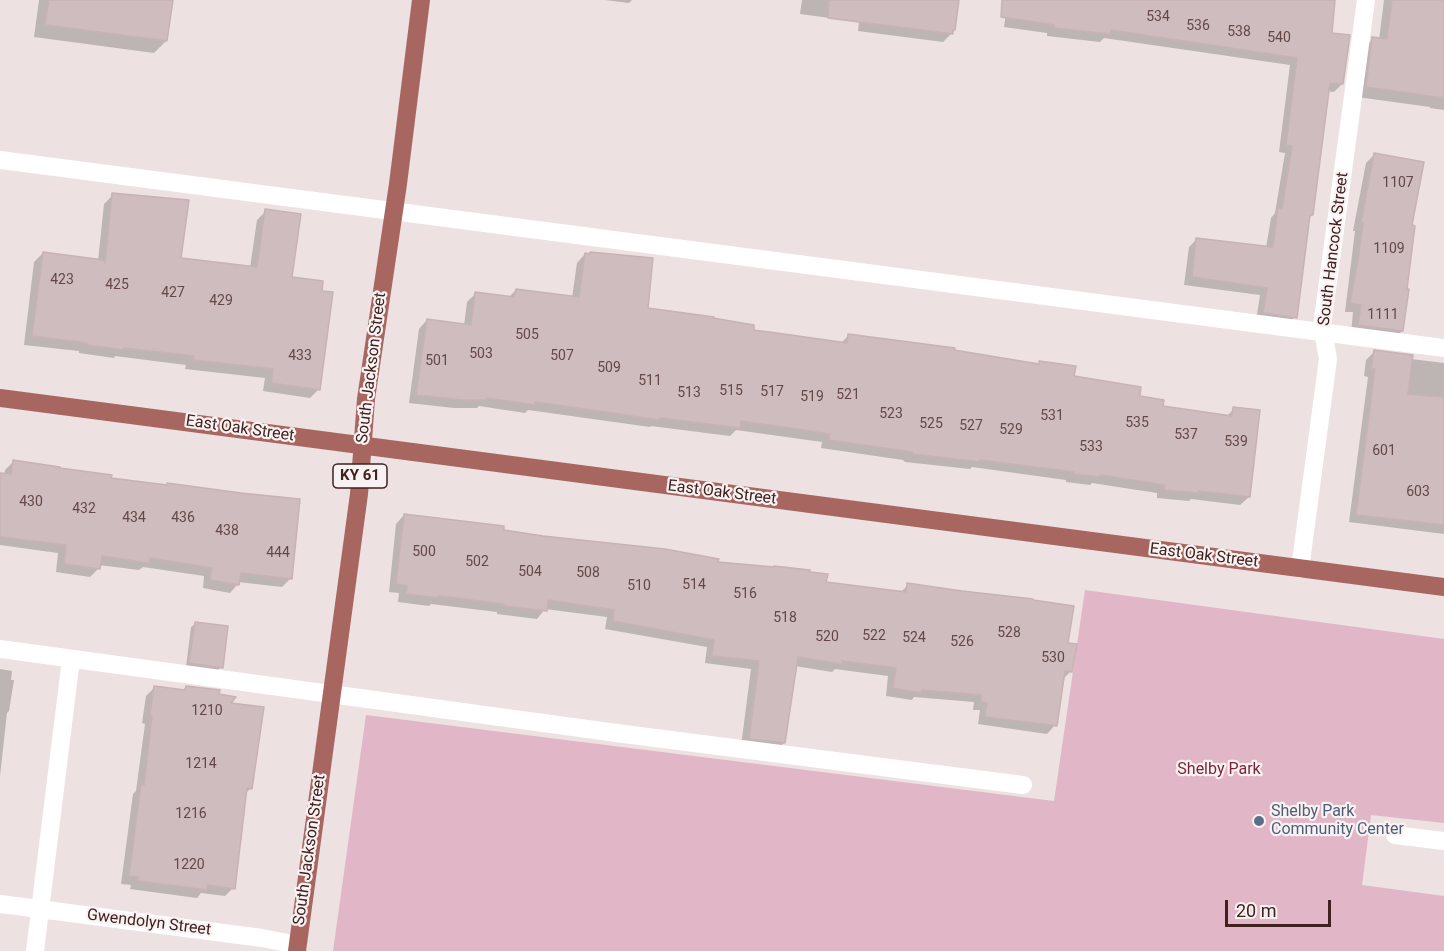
<!DOCTYPE html>
<style>
body{margin:0}
#map{position:relative;width:1444px;height:951px;overflow:hidden;background:#ede1e2;font-family:Roboto,sans-serif}
canvas{display:block}
.scale{position:absolute;left:1225px;top:900px;width:106px;height:27px;box-sizing:border-box;border:3px solid #40211f;border-top:0;padding-left:8px;font-size:18px;line-height:21px;white-space:nowrap;color:#40211f;-webkit-text-stroke:4px #f9f2f3;paint-order:stroke}
</style>
<div id="map">
<canvas width="1444" height="951"></canvas>
<div class="scale">20 m</div>
</div>
<script>
const context = document.querySelector('canvas').getContext('2d');
context.lineJoin = 'round';
function fill(path, color) {
  context.fillStyle = color;
  context.fill(path, 'evenodd');
}
function stroke(path, color, width, dash) {
  context.strokeStyle = color;
  context.lineWidth = width;
  context.lineCap = dash ? 'butt' : 'round';
  context.setLineDash(dash || []);
  context.stroke(path);
}
function label(font, color, halo, rows, align = 'center') {
  context.font = font + ' Roboto,sans-serif';
  context.lineWidth = 4.5;
  context.setLineDash([]);
  context.textBaseline = 'middle';
  context.strokeStyle = halo;
  context.fillStyle = color;
  for (const [text, x, y, turn = 0] of rows) {
    context.save();
    context.translate(x, y);
    context.rotate((+turn || 0) * Math.PI / 180);
    context.textAlign = isNaN(turn) ? turn : align;
    if (halo) context.strokeText(text, 0, 0);
    context.fillText(text, 0, 0);
    context.restore();
  }
}
fill(new Path2D(`
 M1085,590l359,49v184l-73,-8 -9,70 82,11v55h-1111l33,-236 688,86z`), '#e1b7c7');
fill(new Path2D(`
 M39,0h132l-5,41 -12,12 -120,-16z
 M605,0h27l-3,3z
 M802,0h155l-6,34 -8,8 -85,-11 1,-9 -59,-8z
 M1008,0h326l-4,34 12,50 -8,8 -7,-1 -15,124 -4,4 -13,98 -8,8 -31,-4 4,-26 -76,-10 5,-38 8,-8 69,9 5,-30 4,-5 10,-60 -6,-1 11,-87 -186,-27 -4,4 -53,-6v-3l-43,-6z
 M1384,0h60v110l-14,-2v-1l-73,-10 6,-48 10,-10 6,1z
 M1374,155l37,72 -9,104 -8,8 -43,-6 2,-21h-8l10,-81h-2l13,-68z
 M113,195l67,65 70,8 7,-48 9,-9 24,68 29,110 -9,9 -47,-7 2,-13 -80,-9 1,-4 -71,-9 -1,2 -35,-5v-2l-55,-6 10,-83 9,-9 55,8 6,-57z
 M585,254l62,55 105,22 89,12 8,-8 188,30 3,-2 32,15 66,20 24,10 64,9 8,-8 15,88 -9,8 -49,-6 -2,2 -32,-3v-5l-65,-10 -2,2 -24,-3v-2l-94,-13 -2,2 -65,-7 -2,-2 -82,-12 1,-6 -86,-12 -6,6 -79,-10 -1,1 -122,-17 -3,3 -46,-7 -2,2h-23l-45,-5 10,-74 8,-9 37,6 3,-24 8,-8 33,4 8,-8 56,8 5,-35z
 M1374,352l37,7 33,4v171l-95,-12 19,-145 -4,-1 2,-16z
 M13,462l97,17 181,99 -9,9 -44,-5v2l-8,9 -27,-5 1,-12 -61,-9 -4,3 -40,-5v3l-9,9 -34,-5 2,-19 -58,-8v-70h4l1,-5z
 M404,515l312,48 109,21 75,9 8,-8 159,59 4,27 -8,8 -8,46 -8,9 -69,-10 2,-14h-7l1,-8 -60,-5 -2,3 -26,-4 2,-20 -53,-7 -3,3 -37,-6 -11,77 -8,8 -35,-5 10,-77 -46,-6 2,-16 -102,-18 2,-12 -62,-8 -8,10 -40,-5v-2l-66,-8 -2,2 -31,-4 1,-9 -10,-1 7,-68z
 M195,624l26,43 -4,4 -31,-4 5,-40z
 M0,669l12,2 -1,9h3l-5,31 -2,2 -7,63z
 M186,687l32,9 10,8 23,84 -6,6 -12,94 -8,8 -24,-3 -4,5 -67,-9 1,-4 -10,-1 12,-90 3,-3 9,-67 -3,-1 4,-27 8,-8 28,3z`), '#0003');
const building = new Path2D(`
 M49,0h124l-6,41 -122,-16z
 M829,0h130l-4,30h-2v4l-125,-16z
 M1002,0h333l-3,33 18,2 -7,49 -13,-1 -17,132h-3l-13,103 -34,-5 4,-25 -75,-11 4,-39 77,9 5,-39 4,1 10,-63 -6,-1 11,-87 -186,-28 -1,4 -56,-6v-3l-53,-8z
 M1392,0h52v98l-78,-11 6,-50 15,2z
 M1374,153l50,9 -12,63 3,1 -8,63h2l-6,42 -45,-6 3,-20 -11,-2 8,-43 5,-37h-2z
 M112,193l77,7 -8,58 76,9 8,-58 36,5 -9,63 31,4 -1,10 11,1 -13,98 -49,-7 2,-14 -80,-9 1,-4 -70,-8v2l-37,-5v-2l-55,-7 11,-84 61,8 1,3z
 M590,252l63,6 -5,50 66,9 -1,1 41,7v5l30,4 63,9 1,-9 107,14 -1,2 85,14v-3l37,5 -2,10 67,11 -1,9 24,4 -1,6 69,10 1,-9 27,3 -10,87 -51,-6v2l-35,-3 1,-5 -65,-10v2l-27,-3 1,-2 -94,-12v2l-67,-8 -1,-2 -83,-12 1,-6 -89,-13 -1,7 -80,-10v2l-125,-18v3l-48,-7v2h-24l-47,-5 11,-76 44,6 4,-33 39,5 2,-8 63,8 6,-44 5,1z
 M1374,350l39,5 -5,39 36,3v128l-88,-10 19,-146h-4z
 M13,460l47,7v1l52,7 -1,3 56,7v-2l74,10 59,6 -8,80 -51,-6 -2,12 -29,-5 2,-12 -62,-10 -1,5 -47,-7 -2,13 -36,-5 2,-19 -66,-8v-64l11,1z
 M404,514l100,12v4l39,6 122,13 54,10 -1,3 56,5v-1l36,4v2l18,2 -2,8 80,10 1,-9 55,8 71,8v1l41,6 -6,37 9,1 -5,28 -7,-1 -8,55 -72,-9 2,-14 -6,-1v-7l-59,-5 -1,3 -28,-5 3,-20 -54,-7v3l-44,-7 -13,86 -36,-4 10,-78 -47,-5 2,-16 -101,-19 1,-11 -66,-10 -1,11 -43,-5v-2l-65,-8v2l-33,-4 1,-8 -11,-2z
 M195,622l33,4 -5,42 -34,-5z
 M154,686l31,4 1,-4 34,4 -1,4 17,3 -5,6 33,4 -12,82 -5,-1 -12,101 -28,-4v5l-69,-9v-4l-9,-1 12,-92 3,1 8,-69 -2,-1z`);
fill(building, '#cebcbe');
stroke(building, '#c8b2b4', 1.5);
stroke(new Path2D(`
 M0,160l1444,188
 M1300,569l28,-210 -6,-33 44,-326
 M0,649l624,85 399,51
 M1395,835l49,6
 M0,904l262,34 36,7
 M35,951l36,-292`), '#fff', 18);
stroke(new Path2D(`
 M0,398l1444,189
 M297,951l62,-457 7,-95 32,-215 23,-184`), '#a86660', 18);
for (const [x, y, r, color] of [
 [1259,821,6,"#5c6f8a"]
]) {
  const dot = new Path2D();
  dot.arc(x, y, r, 0, 2 * Math.PI);
  context.fillStyle = color;
  context.fill(dot);
  stroke(dot, '#f9f2f3', 2);
}
label('14px', '#644847', null, [
 ["534",1158,17],
 ["536",1198,26],
 ["538",1239,32],
 ["540",1279,38],
 ["1107",1398,183],
 ["1109",1389,249],
 ["423",62,280],
 ["425",117,285],
 ["427",173,293],
 ["429",221,301],
 ["1111",1383,315],
 ["505",527,335],
 ["503",481,354],
 ["433",300,356],
 ["507",562,356],
 ["501",437,361],
 ["509",609,368],
 ["511",650,381],
 ["515",731,391],
 ["517",772,392],
 ["513",689,393],
 ["521",848,395],
 ["519",812,397],
 ["523",891,414],
 ["531",1052,416],
 ["535",1137,423],
 ["525",931,424],
 ["527",971,426],
 ["529",1011,430],
 ["537",1186,435],
 ["539",1236,442],
 ["533",1091,447],
 ["601",1384,451],
 ["603",1418,492],
 ["430",31,502],
 ["432",84,509],
 ["434",134,518],
 ["436",183,518],
 ["438",227,531],
 ["500",424,552],
 ["444",278,553],
 ["502",477,562],
 ["504",530,572],
 ["508",588,573],
 ["514",694,585],
 ["510",639,586],
 ["516",745,594],
 ["518",785,618],
 ["528",1009,633],
 ["522",874,636],
 ["520",827,637],
 ["524",914,638],
 ["526",962,642],
 ["530",1053,658],
 ["1210",207,711],
 ["1214",201,764],
 ["1216",191,814],
 ["1220",189,865]
]);
for (const [x, y, w] of [
 [360,476,54]
]) {
  const box = new Path2D();
  box.roundRect(x - w / 2, y - 12, w, 24, 4.5);
  context.fillStyle = '#f9f2f3';
  context.fill(box);
  stroke(box, '#40211f', 1.5);
}
label('bold 15px', '#40211f', null, [
 ["KY 61",360,476]
]);
label('16px', '#40211f', '#f9f2f3', [
 ["South Hancock Street",1334,249,-83],
 ["South Jackson Street",372,368,-83],
 ["East Oak Street",240,429,8],
 ["East Oak Street",722,493,7],
 ["East Oak Street",1204,556,7],
 ["South Jackson Street",310,850,-82],
 ["Gwendolyn Street",149,923,7]
]);
label('16px', '#7c243b', '#f9f2f3', [
 ["Shelby Park",1219,770]
]);
label('16px', '#4e5e75', '#f9f2f3', [
 ["Shelby Park",1271,812],
 ["Community Center",1271,830]
], 'left');
</script>
